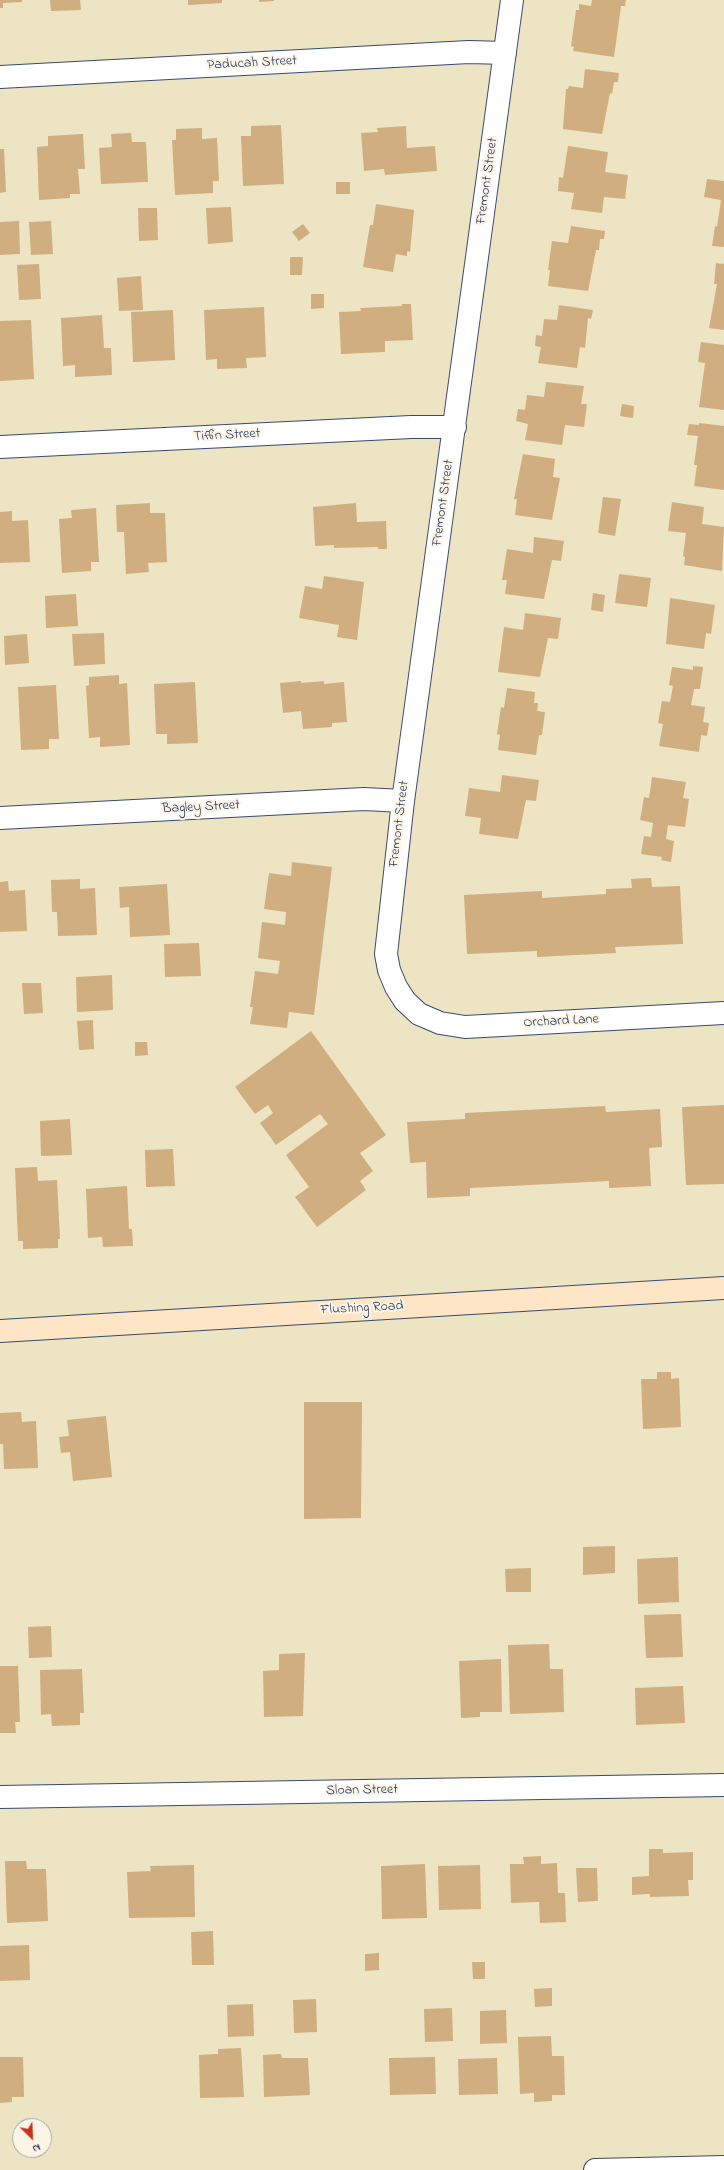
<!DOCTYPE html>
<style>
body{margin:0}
#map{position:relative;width:724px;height:2170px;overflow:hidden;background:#ece4c2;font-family:"Indie Flower",sans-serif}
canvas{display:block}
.north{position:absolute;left:12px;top:2118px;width:40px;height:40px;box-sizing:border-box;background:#fcf5e5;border:1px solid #a2a6af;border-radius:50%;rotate:156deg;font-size:11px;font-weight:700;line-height:16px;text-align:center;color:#1b2f5e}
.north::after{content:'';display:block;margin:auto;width:14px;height:18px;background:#c8321e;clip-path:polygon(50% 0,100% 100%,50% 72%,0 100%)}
</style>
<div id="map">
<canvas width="724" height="2170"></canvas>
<div class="north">N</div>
</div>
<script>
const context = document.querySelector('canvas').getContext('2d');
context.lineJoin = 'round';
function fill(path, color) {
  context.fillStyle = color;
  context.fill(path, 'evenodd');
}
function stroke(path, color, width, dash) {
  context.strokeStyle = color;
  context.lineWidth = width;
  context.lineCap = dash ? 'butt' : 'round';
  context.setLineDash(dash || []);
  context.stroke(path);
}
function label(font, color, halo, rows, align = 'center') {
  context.font = font + ' "Indie Flower",sans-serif';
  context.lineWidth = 4;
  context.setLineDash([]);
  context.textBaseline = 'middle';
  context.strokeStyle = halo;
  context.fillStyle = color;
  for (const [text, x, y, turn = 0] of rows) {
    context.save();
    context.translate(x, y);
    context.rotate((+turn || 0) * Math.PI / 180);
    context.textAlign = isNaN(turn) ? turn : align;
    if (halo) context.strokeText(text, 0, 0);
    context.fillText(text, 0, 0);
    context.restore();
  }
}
fill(new Path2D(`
 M0,0h22v2l-19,1v5h-3z
 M50,0h30l1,10 -30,1z
 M188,0h34v3l-34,2z
 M259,0h15v1l-15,1z
 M592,0h34l-1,6h-4l-7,51 -41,-6 1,-4 -3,-1 5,-36h3v-6l12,2z
 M585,69l34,4 -1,9h-4l-2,12 -2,-1 -8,41 -39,-5 3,-40h2l1,-3 14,2z
 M281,125l3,59 -41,2 -2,-50h10v-10z
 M406,126l1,22 28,-2 2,25 -52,4 -1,-6 -20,2 -3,-38 17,-1 -1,-4z
 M202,128v11l15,-1 2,43h-6v12l-38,2 -3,-55h4v-11z
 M131,133l1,9h14l2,40 -47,2 -2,-36 13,-1 -1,-13z
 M83,134l2,35h-7l2,25h-10v4l-31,2 -2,-53 11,-1v-10z
 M568,146l40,6 -3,20 23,3 -3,24 -21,-2 -2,16 -31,-4 3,-16 -16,-2 1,-14 4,1z
 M0,149h4l2,43 -6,1z
 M707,179l17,2v66l-12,-1 3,-20 2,1 4,-27 -17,-3z
 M336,182h14v12h-14z
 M376,204l38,6 -4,42 -3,-1v5l-11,-2 -3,18 -30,-5 7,-42h3z
 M231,207l2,35 -25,2 -2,-36z
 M138,208h19l1,32 -19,1z
 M19,221l1,33 -20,1v-33z
 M51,221l2,33 -22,1 -2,-33z
 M303,224l7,9 -11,8 -7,-9z
 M571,226l34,5 -1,8h-4l-1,11h-3l-8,41 -40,-5 2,-16h-2l4,-29 16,2z
 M290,257h13l-1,18h-12z
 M716,263l8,1v66l-15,-2 8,-44h-3z
 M39,264l2,35 -22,1 -2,-35z
 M141,276l2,34 -24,1 -2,-33z
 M311,294h13v14l-13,1z
 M402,304h9l2,36 -28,1v11l-44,2 -2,-42 22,-1 -1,-3 42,-2z
 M559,305l34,5 -2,9 -3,-1 -3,30 -5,-1 -3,21 -39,-5 3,-16 -6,-1 1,-11 6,1 2,-17 13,1z
 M264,307l2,50 -20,1 1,10 -30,1v-10l-11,1 -2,-50z
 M173,310l2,50 -42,2 -2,-50z
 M102,315l2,33h7l1,27 -37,2v-12l-12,1 -2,-48z
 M31,320l3,59 -34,2v-60z
 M701,342l23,3v65l-25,-3 6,-44 -7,-1z
 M546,382l38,4 -3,18h6l-3,23 -19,-2 -3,20 -37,-5 3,-16 -12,-3 2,-12 7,1 2,-15 17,2z
 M622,404l12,2 -1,12 -13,-2z
 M699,423l25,3v64l-30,-4 3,-21h-3l4,-29 -11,-1 2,-11 10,1z
 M523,454l32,5 -2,18 7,1 -8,42 -37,-5 2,-16h-3z
 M603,497l18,2 -6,37 -17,-3z
 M672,502l32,5 -2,17 22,3 -2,44 -38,-6 1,-8 -2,-1 3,-23 -18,-2z
 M150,503v10h15l2,49 -19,1 1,9 -23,2 -2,-42h-7l-1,-27z
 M356,503l1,19 29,-1 1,28h-9v-2l-44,1v-3l-19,1 -2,-39z
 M96,508l3,54h-8v9l-29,2 -3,-54 13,-1 -1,-8z
 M12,511v10l16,-1 2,42 -30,1v-51z
 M534,537l30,4 -3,20 -9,-1 -8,39 -39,-5 2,-14h-5l5,-31 26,4z
 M619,574l32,4 -4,29 -32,-4z
 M324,576l40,6 -7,58 -20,-3 2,-12 -40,-7 6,-32 17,3z
 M593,593l12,2 -2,17 -12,-2z
 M76,594l2,32 -32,2 -1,-32z
 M670,598l45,7 -4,29 -5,-1 -2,16 -38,-5z
 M525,613l36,5 -3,21 -10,-1 -8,39 -42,-5 6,-45 19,3z
 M104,633l1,31 -31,2 -2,-32z
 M27,634l2,29 -24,2 -1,-29z
 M693,666l10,1 -3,22h-6l-3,16 14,2 -2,15 6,1 -2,13 -6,-1 -2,17 -40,-6 4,-22 -5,-1 4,-22 8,1 3,-16 -4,-1 3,-18 21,3z
 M119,675v9l8,-1 3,62 -30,2v-10l-11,1 -3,-52 3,-1v-8z
 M301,681v2l23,-2v3l20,-2 3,40 -15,1v4l-29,2 -2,-18 -18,2 -3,-30z
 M195,682l3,61 -31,1v-10h-11l-2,-50z
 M56,685l3,54h-10v10l-28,1 -3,-63z
 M507,688l28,4 -1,11h4l-1,8 8,1 -3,23h-3l-3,20 -38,-5 2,-15 -3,-1 4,-27 3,1z
 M502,775l37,5 -3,21 -10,-1 -8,39 -39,-5 2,-16 -16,-2 4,-28 31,4z
 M652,777l34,5 -3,16 6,1 -4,28 -17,-2 -2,14 8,2 -3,21 -10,-2 1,-3 -21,-3 3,-18 7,1 2,-14 -13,-3 4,-23 5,1z
 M292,862l40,5 -18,148 -25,-3 -2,16 -37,-4 3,-17h-3l5,-36 23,3 2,-13 -22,-3 4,-36 23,3 1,-13 -22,-3 5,-36 22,3z
 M651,878l1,9 28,-1 3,58 -68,3 1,6 -79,4v-6l-70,3 -3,-59 78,-4v7l64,-4v-5l26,-1 -1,-9z
 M80,879v10l15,-1 2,47 -39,1 -1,-24h-5l-1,-32z
 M8,881l1,10 16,-1 2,41 -27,1v-50z
 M167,884l3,51 -40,2 -1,-30 -9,1 -1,-21z
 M199,943l2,33 -36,1 -1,-33z
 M112,975l1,35 -36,2 -1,-35z
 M22,983h19l2,30 -19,1z
 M93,1020l1,29 -15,1 -2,-29z
 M311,1031l75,104 -26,18 13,18 -13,10 6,9 -49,37 -22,-30 14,-10 -23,-32 42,-31 -8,-10 -44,31 -16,-22 13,-10 -5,-8 -13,9 -20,-27z
 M135,1042h12l1,13 -13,1z
 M724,1105v79l-38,1 -4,-78z
 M605,1106l1,6 54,-3 2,38 -13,1 2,38 -42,2v-7l-139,7v8l-43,2 -1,-36 -16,1 -3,-41 58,-3v-6z
 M70,1119l2,36 -31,1 -1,-35z
 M173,1149l2,37 -29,1 -1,-37z
 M37,1167l1,14 19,-1 3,59h-2v9l-35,1v-8h-5l-3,-73z
 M127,1186l2,43h3l1,17 -30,1 -1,-10 -14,1 -2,-49z
 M657,1372h14v7l8,-1 2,49 -38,2 -2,-50h16z
 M304,1402h58l-1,116 -57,1z
 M21,1412l1,10 14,-1 2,47 -34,1 -1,-25h-3v-31z
 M106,1416l6,61 -39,4 -3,-29 -9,1 -2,-16 10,-1 -2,-16z
 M615,1546v27l-32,2v-28z
 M678,1557l1,45 -41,2 -1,-45z
 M531,1568v24h-25l-1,-23z
 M681,1614l2,43 -37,1 -2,-43z
 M51,1626l1,31 -23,1 -1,-31z
 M549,1644l1,25h13l1,43 -54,2 -2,-69z
 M305,1653l-2,63 -39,1 -1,-46 16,-1v-16z
 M501,1659l1,53h-22v5l-19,1 -2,-57z
 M0,1666h18l2,56h-5l1,11h-16z
 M82,1669l2,44h-4v12l-28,1 -1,-12 -10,1 -1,-45z
 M683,1686l2,37 -49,2 -1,-37z
 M649,1849h14v4l30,-1v28h-5l1,16 -39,1v-3l-18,1v-18l17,-1z
 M541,1856v8l16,-1 1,30h7l1,29 -26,1 -1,-21 -28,1 -1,-39h14l-1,-7z
 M5,1861h21l1,8h19l2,52 -41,2z
 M425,1864l2,54 -45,1 -1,-53z
 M194,1865l1,52 -66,1 -2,-46 24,-1 -1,-5z
 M480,1865l1,44 -42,1 -1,-44z
 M576,1868h21l1,33 -20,1z
 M213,1931l1,34h-22l-1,-33z
 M29,1945l1,35 -30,1v-35z
 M379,1953v17l-14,1v-17z
 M472,1962h13v17h-12z
 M552,1988v18l-17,1 -1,-18z
 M316,1999l1,33 -23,1 -1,-33z
 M253,2004l1,32 -26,1 -1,-32z
 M452,2008l1,33 -28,1 -1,-33z
 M506,2010l1,33 -27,1v-33z
 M551,2036l1,20h12l1,39h-13v6l-18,1v-9l-14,1 -2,-57z
 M241,2048l3,49 -44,1 -1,-43 19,-1v-5z
 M281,2054l1,4h26l2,37 -46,2 -1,-42z
 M0,2057h23l1,40h-12v5l-12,1z
 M435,2057l1,37 -46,1 -1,-37z
 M497,2058l1,36 -39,1 -1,-36z`), '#d1ae7f');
const minor = new Path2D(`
 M512,0l-109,801 -17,153 3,16 7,17 9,14 14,13 21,9 25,4 259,-14
 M0,77l469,-25 36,1
 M0,447l411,-20h44
 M0,818l364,-19 39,2
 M0,1797l724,-12
 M595,2170l129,-3`);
const secondary = new Path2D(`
 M0,1331l724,-43`);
stroke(minor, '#3a4a6d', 24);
stroke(secondary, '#3a4a6d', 24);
stroke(minor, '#fff', 22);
stroke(secondary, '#fde5c5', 22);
label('14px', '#1b2f5e', '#fcf5e5', [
 ["Paducah Street",252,64,-3],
 ["Fremont Street",488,181,-82],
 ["Tiffin Street",227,436,-3],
 ["Fremont Street",444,503,-82],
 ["Bagley Street",201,808,-3],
 ["Fremont Street",400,824,-83],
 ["Orchard Lane",561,1022,-3],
 ["Flushing Road",362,1309,-3],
 ["Sloan Street",362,1791,-1]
]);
</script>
